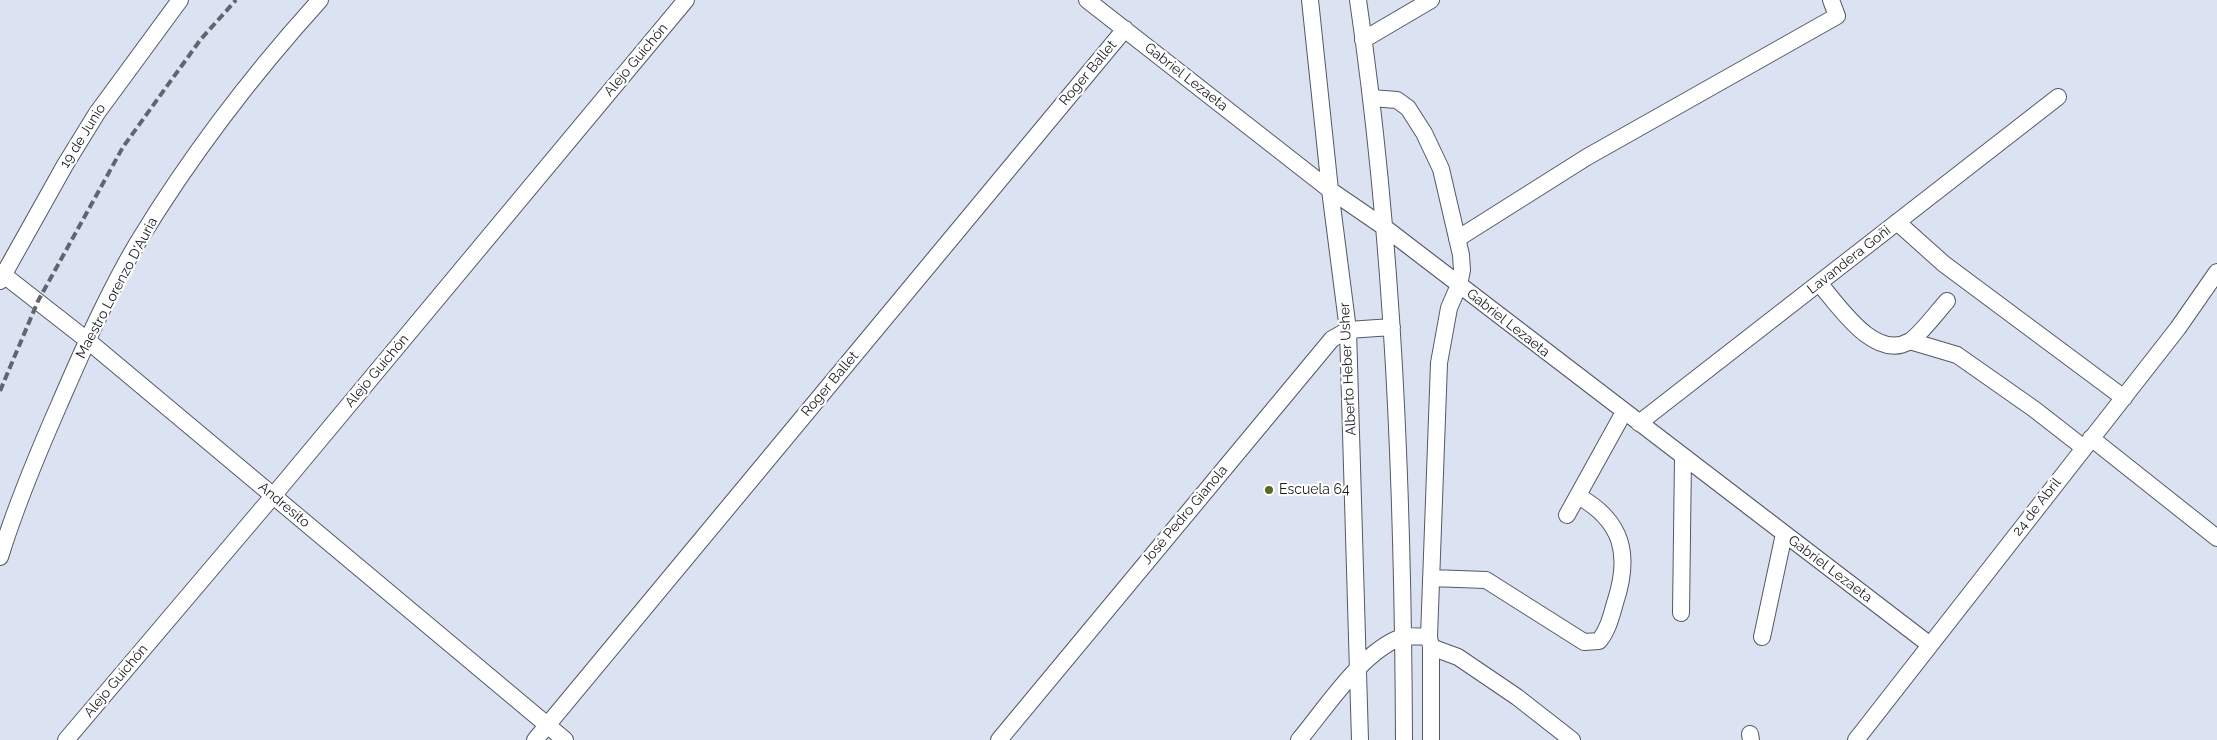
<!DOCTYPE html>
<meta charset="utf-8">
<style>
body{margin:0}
canvas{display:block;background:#dbe2f1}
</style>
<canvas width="2217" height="740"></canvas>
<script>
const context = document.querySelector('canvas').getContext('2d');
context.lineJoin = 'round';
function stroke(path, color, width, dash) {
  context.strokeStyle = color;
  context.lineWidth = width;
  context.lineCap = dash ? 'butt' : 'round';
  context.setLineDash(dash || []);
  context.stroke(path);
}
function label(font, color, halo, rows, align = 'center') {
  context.font = font + ' Raleway,sans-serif';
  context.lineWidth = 4.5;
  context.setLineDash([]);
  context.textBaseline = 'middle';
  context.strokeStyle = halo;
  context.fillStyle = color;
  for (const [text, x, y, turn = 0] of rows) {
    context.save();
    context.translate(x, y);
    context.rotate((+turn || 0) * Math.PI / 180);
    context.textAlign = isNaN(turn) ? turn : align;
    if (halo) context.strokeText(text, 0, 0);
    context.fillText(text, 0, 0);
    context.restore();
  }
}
const minor = new Path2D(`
 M1087,0l243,190 54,37 546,418
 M1310,0l20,190 18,140 12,410
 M1358,0c36,245 45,493 46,740
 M1363,40l68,-40
 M1371,98l26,2 11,8 16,25 17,36 20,86 1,15 -3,15 -10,23 -10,55 -10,274 2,10v93
 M1897,222l47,42 180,134
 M1457,239l130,-82 250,-141 -6,-16
 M0,272l87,68 478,400
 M0,281l65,-116 32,-52 83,-113
 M1819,283c20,23 56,79 91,58 10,-6 28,-30 37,-40
 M1910,341l47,14 77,54 50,39
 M1639,423l419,-326
 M2091,438l126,100
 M1567,515l57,-103
 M0,557c16,-52 37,-102 59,-152 24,-55 48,-111 79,-163 53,-87 114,-167 182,-242
 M1431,578l55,2 98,62 15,-1c9,-11 12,-24 16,-38 16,-48 8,-82 -37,-107
 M1681,613l2,-156
 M1762,637l22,-103
 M1431,647l27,10 59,40 55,43
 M1750,734l1,6
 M66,740l207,-244 413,-496
 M535,740l590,-711
 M999,740l333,-401 16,-9 44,-3
 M1299,740c27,-32 63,-89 103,-103 8,-2 19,0 27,0
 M1856,740l322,-412 39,-56`);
stroke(minor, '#535965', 18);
stroke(minor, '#fff', 16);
stroke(new Path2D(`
 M0,391l38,-90 85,-154 78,-108 35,-39`), '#61656e', 4, [8, 4]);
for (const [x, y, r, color] of [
 [1269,490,5,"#536c1f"]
]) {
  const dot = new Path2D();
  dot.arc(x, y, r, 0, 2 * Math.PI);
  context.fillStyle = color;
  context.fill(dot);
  stroke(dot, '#fff', 2);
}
label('14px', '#191b20', '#fff', [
 ["Alejo Guichón",636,60,-50],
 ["Roger Ballet",1088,73,-50],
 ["Gabriel Lezaeta",1186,77,38],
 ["19 de Junio",83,136,-58],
 ["Lavandera Goñi",1849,260,-38],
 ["Maestro Lorenzo D'Auria",117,288,-62],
 ["Gabriel Lezaeta",1508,323,38],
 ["Alberto Heber Usher",1348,369,-93],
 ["Alejo Guichón",377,371,-50],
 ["Roger Ballet",830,384,-50],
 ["Andresito",284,505,40],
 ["24 de Abril",2037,507,-52],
 ["José Pedro Gianola",1185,515,-50],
 ["Gabriel Lezaeta",1830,569,37],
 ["Alejo Guichón",116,681,-50]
]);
label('14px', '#191b20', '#fff', [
 ["Escuela 64",1279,490]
], 'left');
</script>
